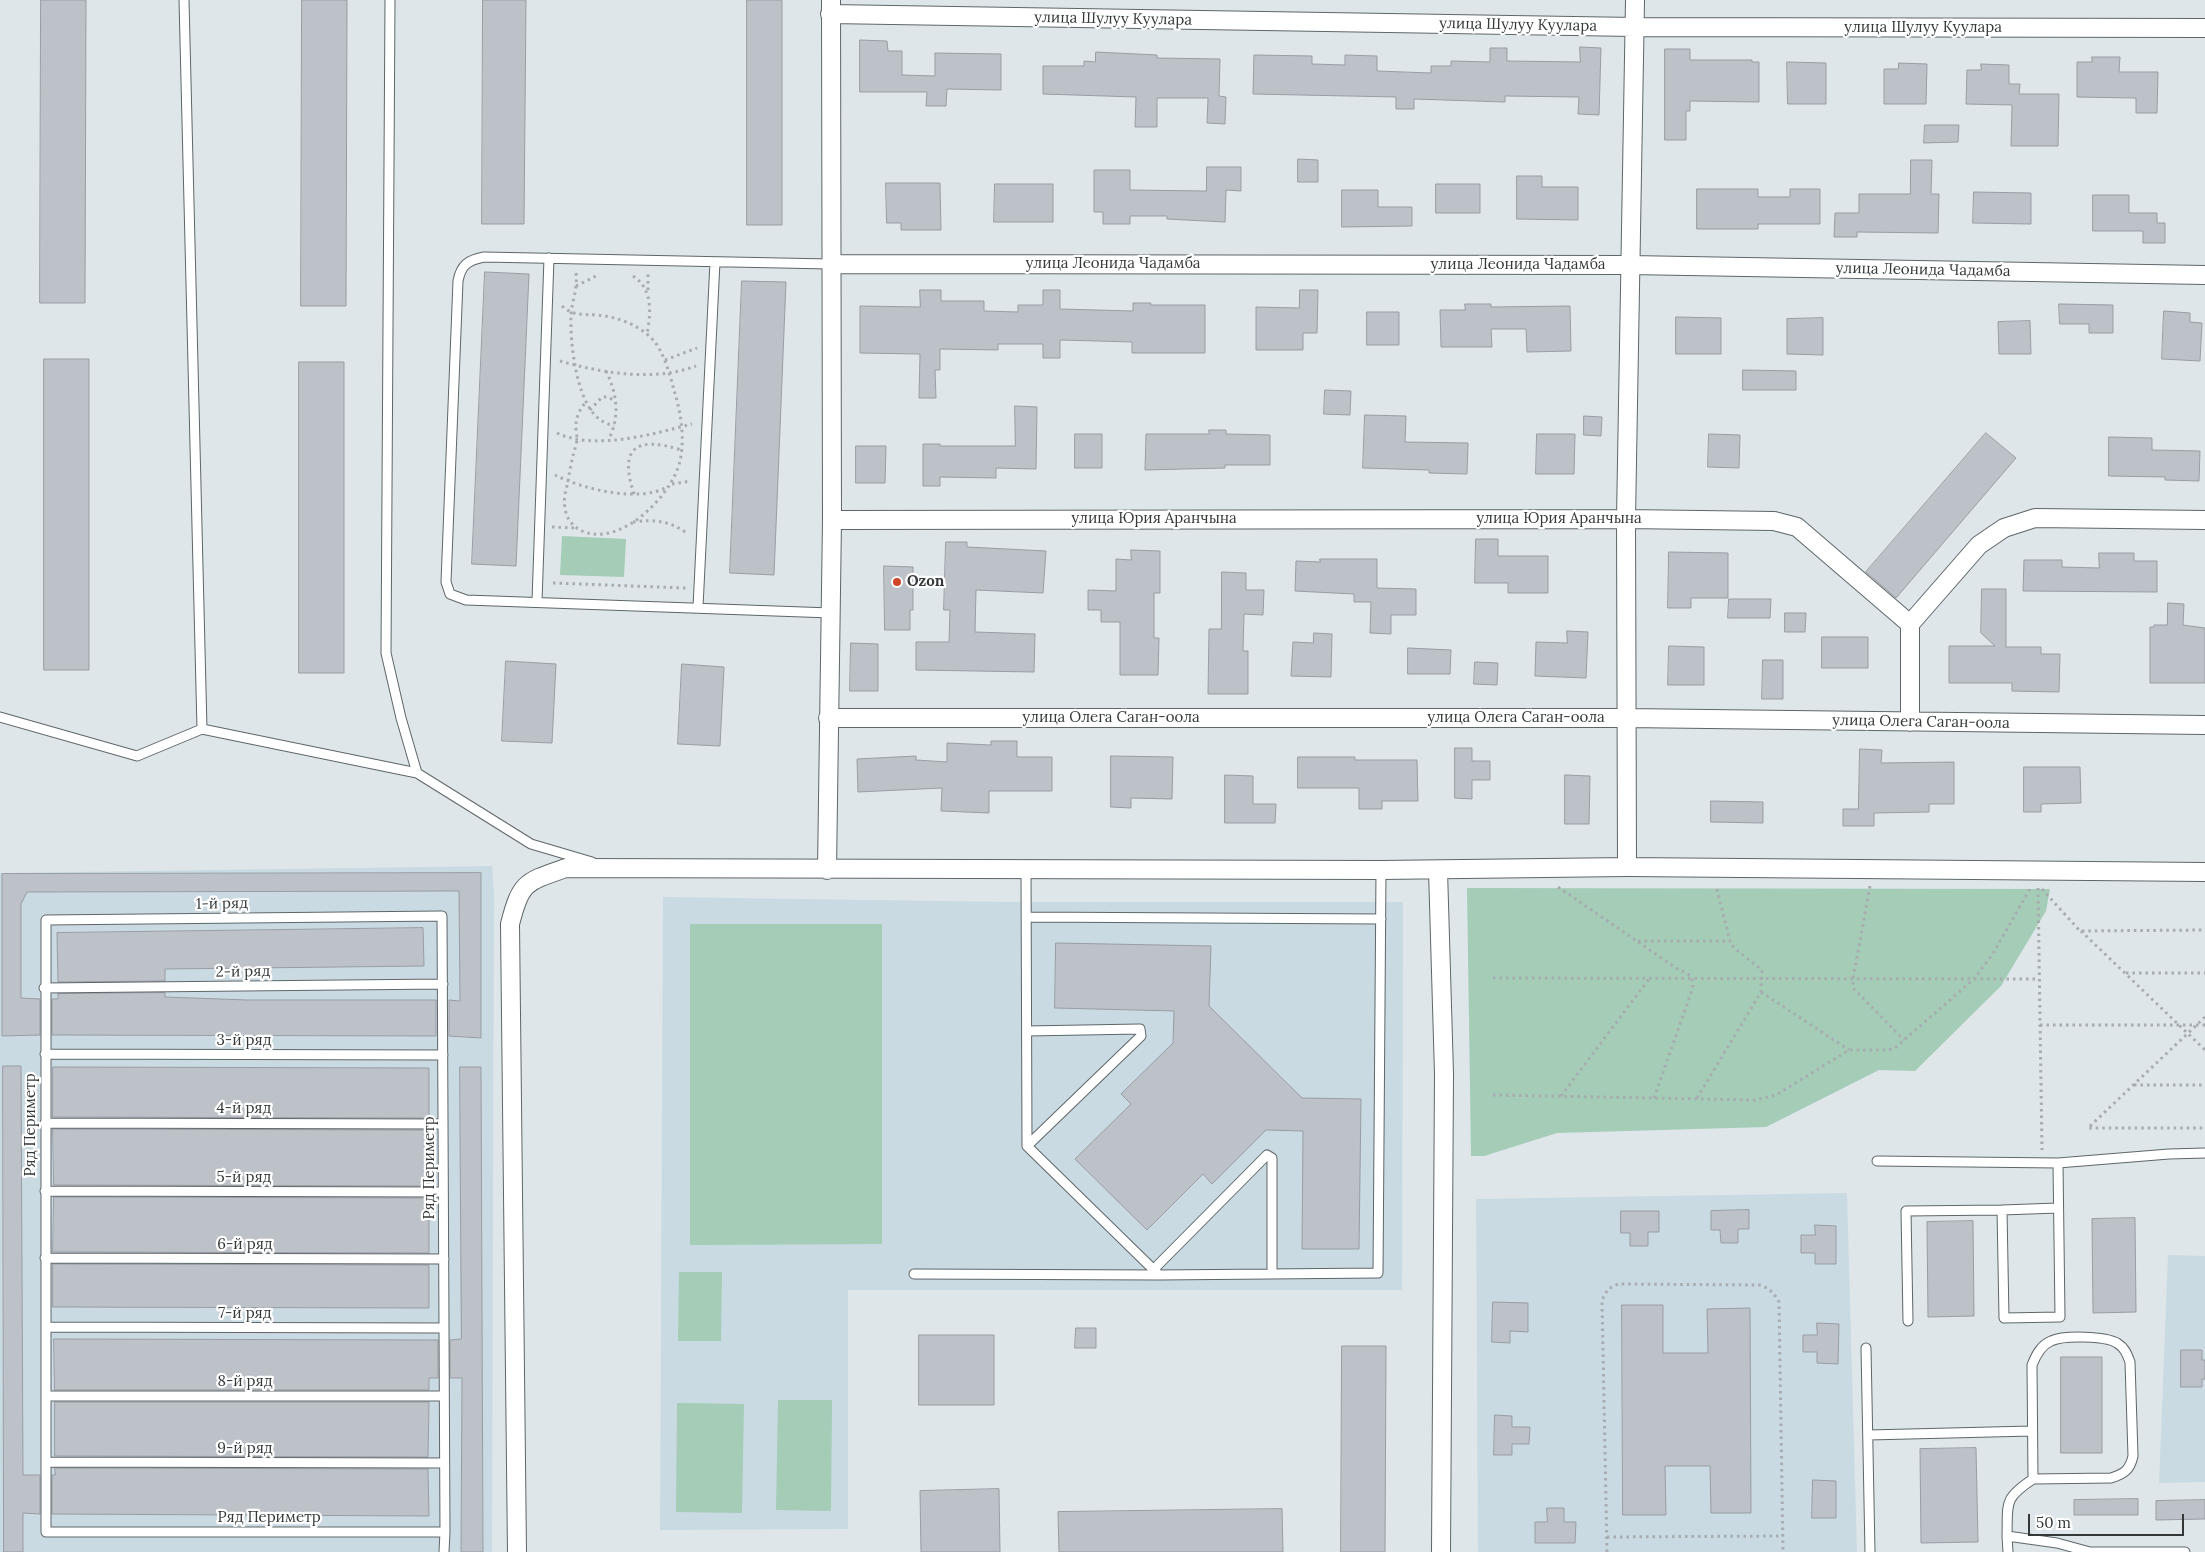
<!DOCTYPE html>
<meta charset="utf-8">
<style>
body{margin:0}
#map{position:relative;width:2205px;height:1552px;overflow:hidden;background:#dee6ea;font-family:Lora,serif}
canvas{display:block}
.scale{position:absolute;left:2028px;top:1514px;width:156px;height:22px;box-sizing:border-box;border:2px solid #343839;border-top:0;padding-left:6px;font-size:15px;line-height:18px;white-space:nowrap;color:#343839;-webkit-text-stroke:4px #fff;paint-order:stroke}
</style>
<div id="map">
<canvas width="2205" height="1552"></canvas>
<div class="scale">50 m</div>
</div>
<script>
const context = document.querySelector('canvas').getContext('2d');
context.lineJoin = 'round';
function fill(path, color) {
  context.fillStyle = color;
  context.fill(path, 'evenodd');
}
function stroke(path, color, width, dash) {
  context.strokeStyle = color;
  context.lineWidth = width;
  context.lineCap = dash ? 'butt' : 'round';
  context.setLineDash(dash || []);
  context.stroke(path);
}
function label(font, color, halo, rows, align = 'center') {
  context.font = font + ' Lora,serif';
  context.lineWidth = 4.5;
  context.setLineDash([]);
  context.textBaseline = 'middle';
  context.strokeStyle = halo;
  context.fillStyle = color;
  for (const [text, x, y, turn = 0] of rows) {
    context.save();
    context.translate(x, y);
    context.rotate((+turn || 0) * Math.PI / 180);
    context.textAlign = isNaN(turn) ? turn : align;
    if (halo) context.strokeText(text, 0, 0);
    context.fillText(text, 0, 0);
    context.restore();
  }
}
fill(new Path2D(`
 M492,866l2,26 -2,660h-492v-679z
 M663,897l348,5h392l-1,388h-554v239l-188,1z
 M1847,1193l10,359h-379l-2,-353z
 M2168,1255l37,1v226l-46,1z`), '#cadae2');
fill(new Path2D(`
 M562,536l64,3 -2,38 -64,-2z
 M1467,888l583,1 -4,22 -45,75 -86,85 -36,-1 -113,57 -209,6 -73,23h-13z
 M690,924h192v320l-192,1z
 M679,1272h43l-1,69h-43z
 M778,1400h54l-1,111 -55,-1z
 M677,1403l67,1 -2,109 -66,-1z`), '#a4ccb6');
const building = new Path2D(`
 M41,0h45l-1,303h-45z
 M302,0h45l-1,306h-45z
 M483,0h43l-2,224h-42z
 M747,0h35v225h-35z
 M860,40l27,1 1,10h14v24l33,1v-23l66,1v36l-54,-1 -1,17h-20l1,-14h-67z
 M1580,47l21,1 -2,67 -21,-1 1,-17 -74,-1v6l-91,-3v10h-18v-12l-143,-3 1,-39 58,1v8l33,1v-10l32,1v15l54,2v-7h20v-5l39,1v-14h17v13l73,1z
 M1665,49h25v11h62v2h7v40l-69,-1v10h-4v29h-21z
 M1096,52l61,3v3l63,1 -1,37 7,1 -1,27 -18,-1 1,-25h-51v29h-22l1,-30 -93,-3v-28h41v-5l11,1z
 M2092,57h28l-1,15h39l-1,41h-21v-15l-59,-1v-35h15z
 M1787,62l39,1v41h-38z
 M1899,63l28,1 -1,40h-42v-35h14z
 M1981,64l28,1v19h11l-1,10h40l-1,52h-47l1,-41 -46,-1 1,-34h14z
 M1925,125h34l-1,17 -34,1z
 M1298,159l20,1v22h-20z
 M1911,160h21l-1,34h8l-1,39 -81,-1v5h-23l1,-24h24v-19h51z
 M1207,167h34v24l-15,-1 -1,32 -58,-3v-3h-37v8h-27v-12h-9v-42h36v20l76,1z
 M1517,176h25v11h36v33l-61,-1z
 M886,183h54l1,47h-40v-7h-14z
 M995,184h58v38h-59z
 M1436,184h44v29h-44z
 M1697,189h61v8h32v-8h30v35h-62v5h-61z
 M1342,190h36v17h34v19l-70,1z
 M1974,192l57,1v31l-58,-1z
 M2093,195h36v18h28v10h8v20h-22v-12h-50z
 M485,272l44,2 -13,292 -44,-2z
 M742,281l44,1 -12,293 -44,-2z
 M920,290h21v11h43v10l34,1v-7h25v-15h17v19l73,2v-8h18l-1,2h55v48h-73v-11l-72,-2v18h-17v-14h-45v6l-58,-1v21h-5l1,28h-17l1,-44 -60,-1v-47l60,1z
 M1300,290h18l-1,43h-14v17h-47v-43l43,1z
 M1465,304h26v3l79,-1 1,45 -44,1 -1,-23h-35l1,18h-51l-1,-37h25z
 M2059,304l54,1v28h-24v-9h-29z
 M2164,311l26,2v9l12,1 -2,38 -38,-2z
 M1367,312h32v33h-32z
 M1676,317l45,1v36h-45z
 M1823,318v37l-36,-1v-35z
 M2030,321l1,33h-32l-1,-32z
 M44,359h45v311h-45z
 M299,362h45v311h-45z
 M1743,370l53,1v19h-53z
 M1325,390l26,1 -1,24 -26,-1z
 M1015,406l22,1 -1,62 -40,-1v10l-56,-1v9h-17v-42h17v2h75z
 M1365,415l41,1 -1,26 63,1 -1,31 -38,-1v-3l-66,-2z
 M1584,416l18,1 -1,19 -17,-1z
 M1209,430h17v4l44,1v30h-45v3l-80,2 1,-36h63z
 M1986,433l30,25 -120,140 -30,-26z
 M1075,434h27v34h-27z
 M1537,434h38l-1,40h-38z
 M1709,434l31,1 -1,33 -31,-1z
 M2109,437l43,1v12l48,1 -1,30 -34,-1v-3l-56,-1z
 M856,446h30l-1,37h-29z
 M1476,539h22v17h50v37h-40v-10h-33z
 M946,542h21v5l79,4 -3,42 -67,-3 -1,42 60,2 -1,38 -118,-2v-28h33l1,-32h-6z
 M1131,550l29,1v42h-6v45h5l-1,37h-38v-53h-19v-12h-13v-20l28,1v-32l15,1z
 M1669,552l59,1v45h-37v10h-23z
 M2099,553h35v8h23v31l-134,-1 1,-31h38v7l37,1z
 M1320,559h57v29l39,1v26h-25v19l-21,-1 1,-31h-17v-8l-59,-3 1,-30 24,1z
 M884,566l29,1v43h-3v20h-25z
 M1222,572l24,1v17h18l-1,25 -19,-1 -1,37h5v43h-40l1,-65h12z
 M1982,589h24v58h35v7h19l-1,38 -47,-1v-8h-63v-37h46l-14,-13z
 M1729,599h42l-1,19h-42z
 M2168,603l16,1 -1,21 22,3v55h-55v-56h4v-2h13z
 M1785,613h21l-1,19h-20z
 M1567,631l21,1 -2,46 -51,-2 1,-34 31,1z
 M1314,633l18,1 -1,43 -40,-1 2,-34 20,1z
 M1822,637h46v31h-46z
 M851,643l27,1v47h-28z
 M1669,646l35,1v38h-36z
 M1408,648l43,2 -1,24h-42z
 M1763,660h20v39h-21z
 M506,661l50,3 -4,79 -50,-2z
 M1475,662l23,1 -1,22 -23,-1z
 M682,664l42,3 -4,79 -42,-2z
 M991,741h26v16h35v34h-63v22l-48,-2 1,-23 -84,4 -1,-33 59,-3v4l31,2v-19l44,2z
 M1455,748h17v13h18v19h-18v19l-17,-1z
 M1860,749l22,1 -1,13 73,-1v42h-25v8l-55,1v13h-31v-17h15z
 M1111,756l62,1 -1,42 -41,-1v10l-20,-1z
 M1298,757h57v3h62l1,41h-36v8h-23v-21h-61z
 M2024,767h56l1,36 -40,1v8h-17z
 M1225,775l28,1v28h23l-1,19h-50z
 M1565,775l25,1 -1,48h-24z
 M1711,801l52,1v21l-52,-1z
 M481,873v165l-32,-2v-36l11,1 -1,-110 -432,1 -6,12v94l19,1v36l-38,1v-162z
 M423,928l1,38 -259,3v12l-107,1 -1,-49z
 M1056,943l155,3 -2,60 93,92 59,1 -2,150h-57l1,-118 -37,-1 -54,54 -9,-10 -56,56 -72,-71 56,-55 -10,-10 52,-51 1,-32 -119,-3z
 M165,993v4l83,3h188v36l-384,-1v-36h6v-5z
 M3,1066h18l2,409h17v39l-17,-1v39h-19z
 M53,1067l376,1v50l-376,-1z
 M460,1067h21l2,485h-22l1,-174h-12v-38l11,-1z
 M53,1129l376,1v56l-375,-1z
 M54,1197l375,1v55l-376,-1z
 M1749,1210v19h-11v14h-17l-1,-13h-9v-19z
 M1621,1211h38v21h-11v14h-18v-13h-9z
 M2135,1218l1,94 -43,1 -1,-94z
 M1973,1221l1,95 -46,1 -1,-95z
 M1815,1225l21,1v38h-21v-11h-14v-18h14z
 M53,1264l376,1v43l-376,-1z
 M1493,1302l35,1v29l-18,-1v12l-18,-1z
 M1622,1305h41v48h45l-1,-44 43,-1 1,205h-40l-1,-47h-45l1,49h-43z
 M1817,1323l22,1 -1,40 -21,-1v-11h-14v-17h14z
 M1076,1328h20v20h-21z
 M919,1335h75v70h-75z
 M54,1339l384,1v38h-9v12h-374z
 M1342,1346h44l-1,206h-44z
 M2181,1350h21v10h3v19h-3v8h-21z
 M2061,1357h41v96h-41z
 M55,1402h374l-1,55 -373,-1z
 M1495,1415l17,1v11h18l-1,17h-17v11h-18z
 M1976,1448l2,94 -57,1 -1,-94z
 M55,1468l373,1 1,47 -377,-2v-39h3z
 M1813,1480l23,1v37h-24z
 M999,1489l1,63h-79l-1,-61z
 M2138,1499v16h-64v-15z
 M2205,1500v19l-49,1v-19z
 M1547,1508h17v14h12l-1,21h-40v-21h12z
 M1282,1509l1,43h-224l-1,-40z`);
fill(building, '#bdc1c8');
stroke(building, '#999da3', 1);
const service = new Path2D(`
 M184,0l18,729 215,44
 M390,0l-4,653 15,65 16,55 114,71 61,18
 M830,264l-346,-7c-16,3 -23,8 -26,24l-12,301 4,12 16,6 365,13
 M537,601l12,-343
 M698,607l17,-345
 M0,717l137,39 65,-27
 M1026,870l1,276 132,129 219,-2 3,-403
 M1026,917l355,2
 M44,988l399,-4
 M1027,1031l113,-2 1,7 -114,110
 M45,1054l398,1
 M45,1123l398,1
 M1877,1161l181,2 111,-9 36,-1
 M45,1191l398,1
 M2002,1210l56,-2
 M45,1258l399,1
 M1153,1270l114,-115 5,3v116
 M914,1274l245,1
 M1908,1321l-2,-110 96,-1 2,108 56,-1 -2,-154
 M46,1327l398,1
 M1866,1348l4,204
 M46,1396h398
 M1868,1435l164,-4
 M46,1462l398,1
 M2007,1536c1,-33 -4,-37 26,-57l-1,-114c4,-10 9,-20 19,-24 13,-6 54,-5 66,2 8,5 10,11 13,19l3,94c-3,14 -9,18 -22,22l-78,1
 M444,1552l1,-20 -3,-616 -396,4v612h399
 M2008,1552l-1,-16 50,7 33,9h95`);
const minor = new Path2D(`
 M830,14l805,13 570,1
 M830,264l800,1 575,10
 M832,520l794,-1 148,2 23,6 113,97 69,-79 25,-17 31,-10 170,2
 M1910,624v98
 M828,718h798l579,7
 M1627,867l-1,-348 9,-519
 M827,870l5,-350 -1,-520
 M1438,870l6,204 -3,478
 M517,1552l-7,-628c11,-42 15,-42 56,-56l815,2 246,-3 578,5`);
stroke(service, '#5e6669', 11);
stroke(minor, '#5e6669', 20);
stroke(new Path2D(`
 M576,273c2,15 -4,28 -5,42 -1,27 5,84 26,102 5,5 11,7 17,9
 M633,276c20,13 18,37 14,58
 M576,286l22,-11
 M648,290v-16
 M562,306c11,10 20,8 35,9 21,2 43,10 57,26 10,12 16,34 20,49 7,23 11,48 6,71 -8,35 -60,87 -98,70 -9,-4 -16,-13 -17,-23 -2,-9 1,-18 3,-26 2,-15 5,-27 9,-41 1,-3 -1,-7 -1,-11 -1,-11 3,-20 10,-28
 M665,360l32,-12
 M560,361c42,12 94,21 136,5
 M606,371c11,22 14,45 3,68
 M590,410l12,-13h6l7,4
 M557,433c38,18 96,1 135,-9
 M555,475c27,14 84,28 112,12
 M672,484l19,-3
 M634,494c-16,-48 4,-58 47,-44
 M633,522c21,-3 38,-1 55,12
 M552,527l24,1
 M553,583l133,5
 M1870,886l-17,93v9l51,52
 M1558,887l118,81c12,6 19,7 16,22l-38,108
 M2038,888l4,262
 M2042,889l38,42 125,-1
 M2081,931l124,119
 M1638,941h92
 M2126,973h79
 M1493,978l546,1
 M1761,992l88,58
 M2205,1017l-117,111h117
 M2040,1025h165
 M2134,1085h71
 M1493,1095l262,5 21,-5 73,-45h39l7,-2 79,-69 18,-24 38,-66
 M1561,1096l88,-117
 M1697,1098l64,-106 1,-22 -28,-22 -4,-7 -14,-55
 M1607,1537l176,-1
 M1607,1552l-5,-252 6,-11 10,-5 142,1c9,3 14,8 19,17l4,250`), '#a6acaf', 3, [2.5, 4]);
stroke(service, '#fff', 9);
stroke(minor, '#fff', 18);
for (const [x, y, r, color] of [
 [897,582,5,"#d1462b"]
]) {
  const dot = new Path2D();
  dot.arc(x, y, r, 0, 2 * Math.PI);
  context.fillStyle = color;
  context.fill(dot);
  stroke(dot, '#fff', 2);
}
label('15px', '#343839', '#fff', [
 ["улица Шулуу Куулара",1113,19,1],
 ["улица Шулуу Куулара",1518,25,1],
 ["улица Шулуу Куулара",1923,28],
 ["улица Леонида Чадамба",1113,264],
 ["улица Леонида Чадамба",1518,265],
 ["улица Леонида Чадамба",1923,270,1],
 ["улица Юрия Аранчына",1154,519],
 ["улица Юрия Аранчына",1559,519],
 ["улица Олега Саган-оола",1111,718],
 ["улица Олега Саган-оола",1516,718],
 ["улица Олега Саган-оола",1921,722,1],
 ["1-й ряд",222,904,-1],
 ["2-й ряд",243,972,-1],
 ["3-й ряд",244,1041],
 ["4-й ряд",244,1109],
 ["Ряд Периметр",31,1125,-90],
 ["Ряд Периметр",430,1168,-90],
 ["5-й ряд",244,1178],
 ["6-й ряд",245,1245],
 ["7-й ряд",245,1314],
 ["8-й ряд",245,1382],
 ["9-й ряд",245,1449],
 ["Ряд Периметр",269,1518]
]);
label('bold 15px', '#343839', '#fff', [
 ["Ozon",907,582]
], 'left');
</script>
